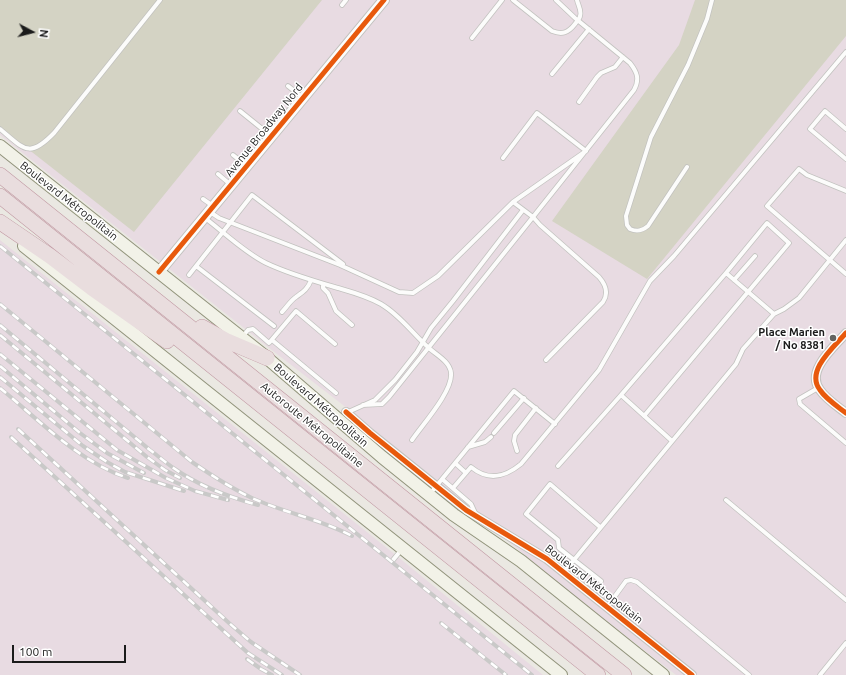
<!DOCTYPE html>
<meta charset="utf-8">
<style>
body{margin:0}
#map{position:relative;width:846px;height:675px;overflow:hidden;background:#eae8e2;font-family:Ubuntu,sans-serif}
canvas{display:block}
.north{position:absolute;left:12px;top:12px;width:40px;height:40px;-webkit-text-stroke:3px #fff;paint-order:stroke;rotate:97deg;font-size:11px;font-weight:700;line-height:16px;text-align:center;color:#1b1b1b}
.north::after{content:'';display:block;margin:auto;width:14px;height:18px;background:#1b1b1b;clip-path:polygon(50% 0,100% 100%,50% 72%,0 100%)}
.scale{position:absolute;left:12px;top:645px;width:114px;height:18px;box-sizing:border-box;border:2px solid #1b1b1b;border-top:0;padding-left:5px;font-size:12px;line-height:14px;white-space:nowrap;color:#1b1b1b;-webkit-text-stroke:3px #fff;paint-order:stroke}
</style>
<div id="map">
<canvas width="846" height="675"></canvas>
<div class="north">N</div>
<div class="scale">100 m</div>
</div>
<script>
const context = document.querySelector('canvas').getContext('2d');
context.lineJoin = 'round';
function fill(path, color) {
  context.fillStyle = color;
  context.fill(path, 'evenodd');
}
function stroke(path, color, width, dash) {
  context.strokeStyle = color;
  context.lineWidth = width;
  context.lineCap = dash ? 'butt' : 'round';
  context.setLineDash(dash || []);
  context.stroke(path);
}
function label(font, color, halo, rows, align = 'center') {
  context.font = font + ' Ubuntu,sans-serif';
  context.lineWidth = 3;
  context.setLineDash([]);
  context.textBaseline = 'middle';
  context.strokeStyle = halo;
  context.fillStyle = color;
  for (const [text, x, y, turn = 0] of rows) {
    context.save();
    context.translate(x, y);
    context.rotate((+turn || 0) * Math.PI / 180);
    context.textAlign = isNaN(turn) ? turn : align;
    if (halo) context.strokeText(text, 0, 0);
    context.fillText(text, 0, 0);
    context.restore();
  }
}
fill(new Path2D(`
 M0,0h846v675h-170l-104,-81 -229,-189 -70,-54 -273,-216z
 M0,240l387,308 156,127h-543z`), '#e8dbe2');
fill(new Path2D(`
 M0,0h322l-188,232 -134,-105z
 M695,0h151v36l-199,243 -95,-58 127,-176z`), '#d4d3c4');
const service = new Path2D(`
 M513,0l39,31c10,4 16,2 23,-7 1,-2 5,-5 5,-8 2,-5 -2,-11 -3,-16
 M342,5l4,-5
 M472,38l30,-38
 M552,74l37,-45
 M288,86l14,11
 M579,102l18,-25 4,-4 14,-6 8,-10
 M240,111l31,25
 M0,129c24,20 29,30 54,4l106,-133
 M846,129l-21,-18 -15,18 36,30
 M233,155l14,11
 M503,158l34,-45 49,38 -73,51
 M687,167l-39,59c-6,5 -11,6 -18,3l-3,-4 -1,-9 25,-79 37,-72 19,-46 5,-19
 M218,174l13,11
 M846,191l-39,-16 -8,-6 -32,37 79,68
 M203,199l10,7
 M210,212l9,6 121,47 59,27 14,1 25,-17 75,-74 20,15 -144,180 -7,7 -19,1
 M205,218c20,15 39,34 61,45 23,11 48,18 72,25 14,4 29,8 43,16 19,11 32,30 49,45 7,6 20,13 21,24 2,18 -28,51 -39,67
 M196,266l78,60
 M189,275l63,-80 91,69
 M734,280l21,-24
 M323,284v4l5,5 8,18 16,14
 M282,312c4,-4 9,-12 14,-15 7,-5 12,-8 15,-17
 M242,337l6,-7 5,-1 16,14 27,-32 39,33
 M272,340l64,53
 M546,360l57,-58c6,-9 3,-17 -4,-25l-59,-52 -7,-8 101,-127c6,-11 3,-18 -4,-27l-55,-45 -19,-18
 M818,388l-19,11 1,5 46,39
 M621,395l105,-122 48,41
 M346,413l29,-13 20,-20 22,-28 14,-24 22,-27 70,-91
 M644,416l145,-173 -22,-20 -41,50
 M494,433l30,-35
 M468,447l17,-5 6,-5
 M517,451l-3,-10 1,-6 21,-27
 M455,463l11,10
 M558,466l63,-71 51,46
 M442,479l29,25 5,11
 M453,488l18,-21c17,14 33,11 50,-3l78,-94 51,-89 24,-25 172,-204
 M429,495l85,-104 41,33
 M726,500l120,100
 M600,527l-50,-43 -24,30 32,26 1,8 42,33
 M393,560l9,-11
 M564,572l172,-208 7,-15 31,-35 10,-5 15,-11 47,-58
 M607,607l19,-26 5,-1 6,2 112,93
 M820,675l26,-32`);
const minor = new Path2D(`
 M846,333c-12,14 -41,38 -26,57 6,9 17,16 26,23
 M346,412l24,21 96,77 81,49 145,116`);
const tertiary = new Path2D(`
 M159,272l225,-272`);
const secondary = new Path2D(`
 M0,146l267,212 115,99 72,58 67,46 142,114
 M24,246l537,429`);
const motorway = new Path2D(`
 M0,175l624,500
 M0,196l598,479
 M0,222l50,34 42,32 75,53
 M202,327l25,14 40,17`);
stroke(service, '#c2c2bf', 5.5);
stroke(minor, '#c2c2bf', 10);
stroke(tertiary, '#c2c2bf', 12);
stroke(secondary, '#91937b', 14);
stroke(motorway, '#c199a3', 16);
stroke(service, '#fcfcfb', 4);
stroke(minor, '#fcfcfb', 8);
stroke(tertiary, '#fcfcfb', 10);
stroke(secondary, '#f2f2e8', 12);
stroke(motorway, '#e9ddde', 15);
const rail = new Path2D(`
 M0,246l532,429
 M0,304l192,158c19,13 39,26 60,36 33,15 68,21 100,38
 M0,325l150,125c8,6 16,13 25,19 24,17 54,28 83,36
 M0,335l147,122 18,13 15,8
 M0,354l117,96 49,28 29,13 33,9
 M0,366l80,67 27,20 37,20
 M0,377l83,69 24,16 18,10 59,19
 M0,388c40,33 79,74 128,90
 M18,429l211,194 22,19 49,33
 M11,437l216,197 21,19 34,22
 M441,623l65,52
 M247,659l14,10 11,6`);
stroke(rail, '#c9c9c8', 4);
stroke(rail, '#fff', 2.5, [8]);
stroke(new Path2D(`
 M159,272l225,-272
 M846,333c-12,14 -41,38 -26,57 6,9 17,16 26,23
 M346,412l24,21 96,77 81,49 145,116`), '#e8590c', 5);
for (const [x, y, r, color] of [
 [833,338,4,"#636361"]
]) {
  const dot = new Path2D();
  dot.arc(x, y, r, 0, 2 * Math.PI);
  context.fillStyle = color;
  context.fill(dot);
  stroke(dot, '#fff', 1.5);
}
label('11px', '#1b1b1b', '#fff', [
 ["Avenue Broadway Nord",264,130,-51],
 ["Boulevard Métropolitain",69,201,38],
 ["Boulevard Métropolitain",321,405,41],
 ["Autoroute Métropolitaine",312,425,39],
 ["Boulevard Métropolitain",594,584,38]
]);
label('bold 11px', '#1b1b1b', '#fff', [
 ["Place Marien",825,332],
 ["/ No 8381",825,345]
], 'right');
</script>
